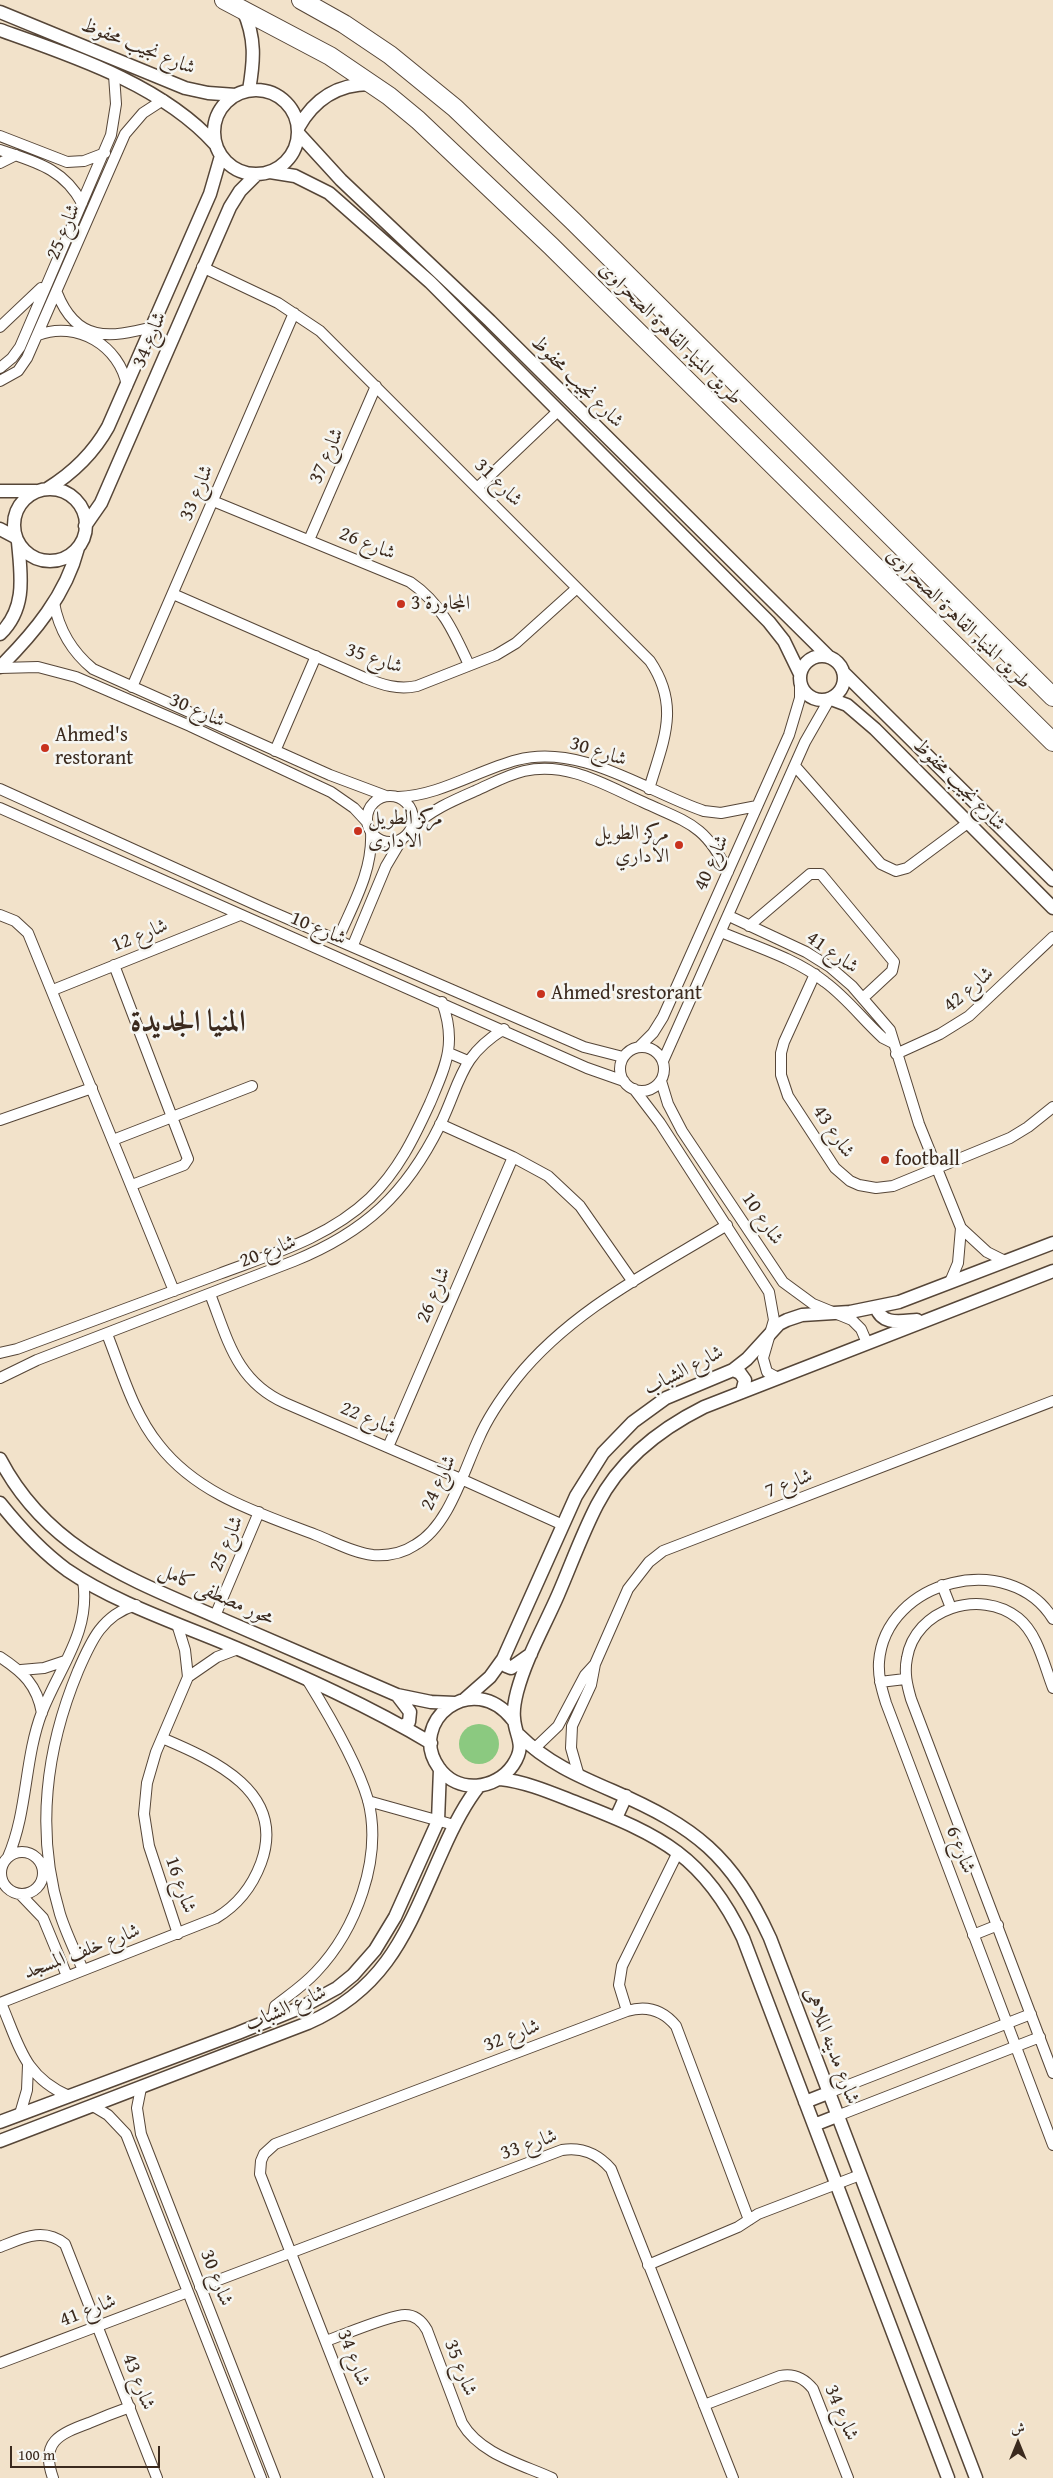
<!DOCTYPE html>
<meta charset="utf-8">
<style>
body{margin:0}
#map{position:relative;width:1053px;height:2478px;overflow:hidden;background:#f2e2ca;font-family:"Gentium Book Plus",Amiri,serif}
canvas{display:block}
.north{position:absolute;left:993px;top:2418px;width:50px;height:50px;-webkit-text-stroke:4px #f6f6f2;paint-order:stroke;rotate:0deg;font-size:14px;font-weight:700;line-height:20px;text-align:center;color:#3b2a1e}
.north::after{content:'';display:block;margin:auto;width:18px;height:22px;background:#3b2a1e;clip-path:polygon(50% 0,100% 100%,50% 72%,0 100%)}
.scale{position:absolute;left:10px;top:2446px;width:150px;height:22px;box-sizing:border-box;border:2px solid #3b2a1e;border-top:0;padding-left:6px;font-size:15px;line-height:18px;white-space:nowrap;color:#3b2a1e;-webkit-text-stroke:4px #f6f6f2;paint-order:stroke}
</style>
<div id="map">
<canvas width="1053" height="2478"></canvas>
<div class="north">ش</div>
<div class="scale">100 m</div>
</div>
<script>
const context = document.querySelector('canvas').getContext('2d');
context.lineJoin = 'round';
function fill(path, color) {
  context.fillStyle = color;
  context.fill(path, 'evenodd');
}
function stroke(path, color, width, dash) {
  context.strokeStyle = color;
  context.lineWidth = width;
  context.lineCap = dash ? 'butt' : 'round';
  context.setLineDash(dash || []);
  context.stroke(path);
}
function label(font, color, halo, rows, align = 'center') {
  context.font = font + ' "Gentium Book Plus",Amiri,serif';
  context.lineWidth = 5;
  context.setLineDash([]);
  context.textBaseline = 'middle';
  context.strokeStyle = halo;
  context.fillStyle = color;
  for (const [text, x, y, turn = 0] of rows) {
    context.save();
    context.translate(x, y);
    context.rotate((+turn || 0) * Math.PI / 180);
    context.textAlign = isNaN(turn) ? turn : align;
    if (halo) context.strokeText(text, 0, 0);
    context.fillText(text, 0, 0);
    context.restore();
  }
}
fill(new Path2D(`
 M459 1744a20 20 0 1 1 40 0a20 20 0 1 1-40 0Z`), '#8bc980');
const minor = new Path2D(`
 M0,136l67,26 17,-1 21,-8
 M0,150c35,12 63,18 82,53
 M0,163l16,-8
 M202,267l76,36 42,28 330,330c31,46 13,80 -1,128
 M57,293c20,50 52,45 96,34
 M0,327l41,-39
 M38,335c39,-15 82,11 89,51
 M0,368l12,-10 8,-11 91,-212 5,-31 -2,-29
 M0,381l18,-10 9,-13 98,-224 18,-21 20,-13
 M477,488l81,-77
 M213,501l197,81c31,21 44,50 59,83
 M309,540l67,-154
 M173,594l192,84c18,7 33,12 52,8l79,-31 20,-12 61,-55
 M54,603c5,27 17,48 39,66l237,106 56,21
 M0,668l38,-1 38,10 114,49 141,66 23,16 13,14
 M132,687l162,-374
 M275,751l41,-95
 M795,766l86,98 15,7 11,-3 62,-46
 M0,789l263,119 321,139 39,10
 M367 819a23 23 0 1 1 46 0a23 23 0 1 1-46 0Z
 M398,797c41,-1 80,-27 119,-37 64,-17 128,31 187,51l17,2 36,-7
 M0,808l587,260 37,13
 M413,827c18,-17 39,-26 62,-36 16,-7 32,-16 49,-20 43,-10 81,14 119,31 45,21 62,22 85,70
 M0,915l15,6 13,12 146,358
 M729,916l77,36 24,15 22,19 38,44 29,94 42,104 26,24 18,9
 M749,926l61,-52h11l73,88 -2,9 -29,27
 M721,932c35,15 74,26 104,50 22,16 38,38 58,56l10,5
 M338,939c15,-35 35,-68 33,-107
 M353,945l33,-79 16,-27
 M114,965l74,194 -4,6 -52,20
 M815,974l-31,68 -3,11v22l7,21 47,72 15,13 9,4 17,3 17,-2 117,-48 18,-11 25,-20
 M53,990l187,-75
 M620 1069a22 22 0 1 1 44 0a22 22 0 1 1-44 0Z
 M639,1047l14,-14 10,-16 126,-282 11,-37v-13
 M449,1053l19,8
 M896,1054l44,-20 29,-18 84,-79
 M663,1061l142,-319 24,-42
 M661,1081l7,23 14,27 101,151 30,22 39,16 9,9 6,14
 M634,1089l26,34 109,169 5,28 -11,38 4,14 11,6
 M0,1120l92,-32
 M440,1124l73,33 35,19 32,30 53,76
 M113,1140l139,-54
 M950,1282l8,-19 3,-35
 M210,1294c18,46 26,87 75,109l176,76 102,46
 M107,1334c15,38 26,79 52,111 39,50 100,68 157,90 18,7 38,18 57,20 15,1 30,-2 42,-10 34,-19 48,-73 64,-107 9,-21 23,-41 37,-59 55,-69 137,-109 211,-154
 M0,1353l17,-4c67,-25 135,-50 202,-75 53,-20 109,-36 151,-76 28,-27 44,-60 60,-95 16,-38 27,-60 12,-101
 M0,1378l37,-18 257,-99c71,-29 112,-67 146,-136 21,-43 19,-68 64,-96
 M388,1447l125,-290
 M942,1585l9,23
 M215,1616l44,-104
 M1053,1619c-43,-70 -168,-40 -174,43 -1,15 3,28 7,41l167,442
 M177,1624l8,26 3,27
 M0,1657c23,15 37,28 42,56
 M21,1670l23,-2 21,-7
 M880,1682l25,-3
 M1053,1688c-9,-23 -15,-54 -35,-70 -38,-30 -103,-9 -111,40 -3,15 0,27 4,41l142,374
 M534,1749l24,-23 27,-51 10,-11
 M579,1776l-8,-28 1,-22 19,-41 4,-21 33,-75 21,-27 14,-11 390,-150
 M368,1801l86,24
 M1 1873a21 21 0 1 1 42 0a21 21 0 1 1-42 0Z
 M8,1857c20,-46 16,-98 34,-145 18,-46 49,-80 41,-132
 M20,1894l23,24 24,58
 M178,1934l-29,-88 -5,-32 3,-31 9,-31 32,-75 29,-20 21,-8
 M973,1935l25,-10
 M83,1970c-8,-19 -17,-37 -23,-56 -25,-82 -14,-166 18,-243 13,-30 24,-56 58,-66
 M0,2003l216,-85c22,-13 36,-31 45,-55 26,-71 -47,-103 -99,-125
 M1,2003c18,42 23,74 68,93
 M627,2011l-8,-26 3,-19 56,-114
 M273,2019l2,-13c14,-11 28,-20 41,-34 40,-42 67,-114 52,-172 -11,-38 -39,-85 -60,-119
 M141,2088l-4,20 4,26 134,344
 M828,2093l203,-79
 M93,2106l15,9 18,19 135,344
 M20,2114l7,-24 1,-25
 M837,2116l203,-79
 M0,2247c23,-9 43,-20 65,-3l92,234
 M648,2265l90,-38 20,-13 102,-39
 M200,2287l362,-137c20,-3 35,3 49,19l122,309
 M326,2341c17,-6 64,-26 79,-26 10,0 17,6 22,15l35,93c18,31 59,41 90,55
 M0,2363l188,-71
 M704,2405l76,-29c14,-3 24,2 33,13l35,89
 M53,2478c-13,-36 6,-44 36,-55 14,-6 27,-11 41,-16
 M379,2478l-119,-304 1,-13 3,-7 11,-10 352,-133c20,-6 36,-1 49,15l73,194`);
const tertiary = new Path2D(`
 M243,10c13,28 11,51 6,80
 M0,12l185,76 23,5 28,2
 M0,30c73,26 162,55 215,114
 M214 132a42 42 0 1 1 84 0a42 42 0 1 1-84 0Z
 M298,128c16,-29 39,-44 72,-44
 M298,133l43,47 149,141 339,336
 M270,172l25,4 34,17 101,89 339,340 15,19 16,33
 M47,489c26,-16 46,-35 61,-62l102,-233 11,-38
 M14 525a36 36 0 1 1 72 0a36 36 0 1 1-72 0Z
 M0,491h36
 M85,526l16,-23 129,-296 10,-16 17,-17
 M0,529l15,8
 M0,634c27,-26 21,-59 18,-92
 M800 678a22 22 0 1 1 44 0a22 22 0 1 1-44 0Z
 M0,667c34,-34 66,-72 78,-119
 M843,672l210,208
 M831,699l16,6 28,24 178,179
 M876,1307c6,19 25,14 41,13
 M733,1370l7,3 5,7 -3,12
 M0,1459c49,94 136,122 226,162 57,25 114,49 171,74l34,7 24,1
 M0,1503c20,25 41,48 67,67 48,33 115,55 169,78 66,28 133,58 195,95
 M503,1659l3,7 5,2 20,-14
 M397,1695l13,17 -1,10 -6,4
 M465,1699l25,-22 13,-18 73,-163 27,-43 30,-31 33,-24 67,-28 14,-11 32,-35 8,-4 15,-5 48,-3 49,-10 154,-59
 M513,1720c-40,-52 -107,2 -74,48 19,26 57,22 74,-3 14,-21 2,-28 1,-47 -1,-8 1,-18 3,-26 9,-34 27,-65 41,-97 13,-30 24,-61 39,-90 23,-45 63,-76 107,-98l349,-136
 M519,1735c27,27 59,41 94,56 82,36 119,64 157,147l206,540
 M500,1779c28,3 54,15 80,25 80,31 125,53 163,134l205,540
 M616,1818l10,-22
 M805,2102l23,-9
 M0,2122l238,-89 64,-26 35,-19 16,-13 22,-25 20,-33 43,-96 2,-52
 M814,2125l23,-9
 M0,2141l308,-118c82,-36 100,-96 134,-171 10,-23 21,-46 37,-66`);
const trunk = new Path2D(`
 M224,0l106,56 59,40 29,24 133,126 502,496
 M301,0l43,24 46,31 65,53 118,113 480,476`);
stroke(minor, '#564638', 12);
stroke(tertiary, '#564638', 15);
stroke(trunk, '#564638', 20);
stroke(minor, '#fff', 10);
stroke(tertiary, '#fff', 12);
stroke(trunk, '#fff', 18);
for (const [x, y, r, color] of [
 [401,604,5,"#c8321e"],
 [45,748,5,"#c8321e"],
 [358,831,5,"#c8321e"],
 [679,845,5,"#c8321e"],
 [541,994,5,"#c8321e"],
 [885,1160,5,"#c8321e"]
]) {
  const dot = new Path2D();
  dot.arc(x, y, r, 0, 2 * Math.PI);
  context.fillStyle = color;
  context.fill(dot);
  stroke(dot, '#f6f6f2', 2);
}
label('20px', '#3b2a1e', '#f6f6f2', [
 ["شارع نجيب محفوظ",138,47,22],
 ["شارع 25",64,232,-67],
 ["طريق المنيا, القاهرة الصحراوى",670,334,45],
 ["شارع 34",150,340,-67],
 ["شارع نجيب محفوظ",577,382,45],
 ["شارع 37",327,456,-66],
 ["شارع 31",498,483,45],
 ["شارع 33",197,493,-67],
 ["شارع 26",367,544,22],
 ["طريق المنيا, القاهرة الصحراوى",958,619,44],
 ["شارع 35",374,659,19],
 ["شارع 30",197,711,24],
 ["شارع 30",598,752,18],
 ["شارع نجيب محفوظ",959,785,45],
 ["شارع 40",712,863,-66],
 ["شارع 10",318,929,23],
 ["شارع 12",140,936,-22],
 ["شارع 41",832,953,35],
 ["شارع 42",969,990,-40],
 ["شارع 43",833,1132,56],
 ["شارع 10",762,1219,56],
 ["شارع 20",268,1252,-21],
 ["شارع 26",434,1295,-67],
 ["شارع الشباب",684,1371,-27],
 ["شارع 22",368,1419,23],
 ["شارع 24",439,1483,-65],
 ["شارع 7",789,1484,-21],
 ["شارع 25",227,1544,-67],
 ["محور مصطفى كامل",216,1595,24],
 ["شارع 6",960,1850,69],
 ["شارع 16",180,1885,71],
 ["شارع خلف المسجد",82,1952,-21],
 ["شارع الشباب",286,2009,-24],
 ["شارع 32",512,2036,-21],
 ["شارع مدينه الملاهى",831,2046,69],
 ["شارع 33",529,2145,-19],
 ["شارع 30",216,2278,69],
 ["شارع 41",88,2311,-21],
 ["شارع 34",353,2358,69],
 ["شارع 35",460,2368,69],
 ["شارع 43",138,2382,69],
 ["شارع 34",841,2413,67]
]);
label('20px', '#3b2a1e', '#f6f6f2', [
 ["المجاورة 3",411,604],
 ["Ahmed's",55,736],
 ["restorant",55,759],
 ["مركز الطويل",368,819],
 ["الادارى",368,842],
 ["مركز الطويل",669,834,"right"],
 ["الاداري",669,857,"right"],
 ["Ahmed'srestorant",551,994],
 ["football",895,1160]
], 'left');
label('bold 30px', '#3b2a1e', '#f6f6f2', [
 ["المنيا الجديدة",188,1023]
]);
</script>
